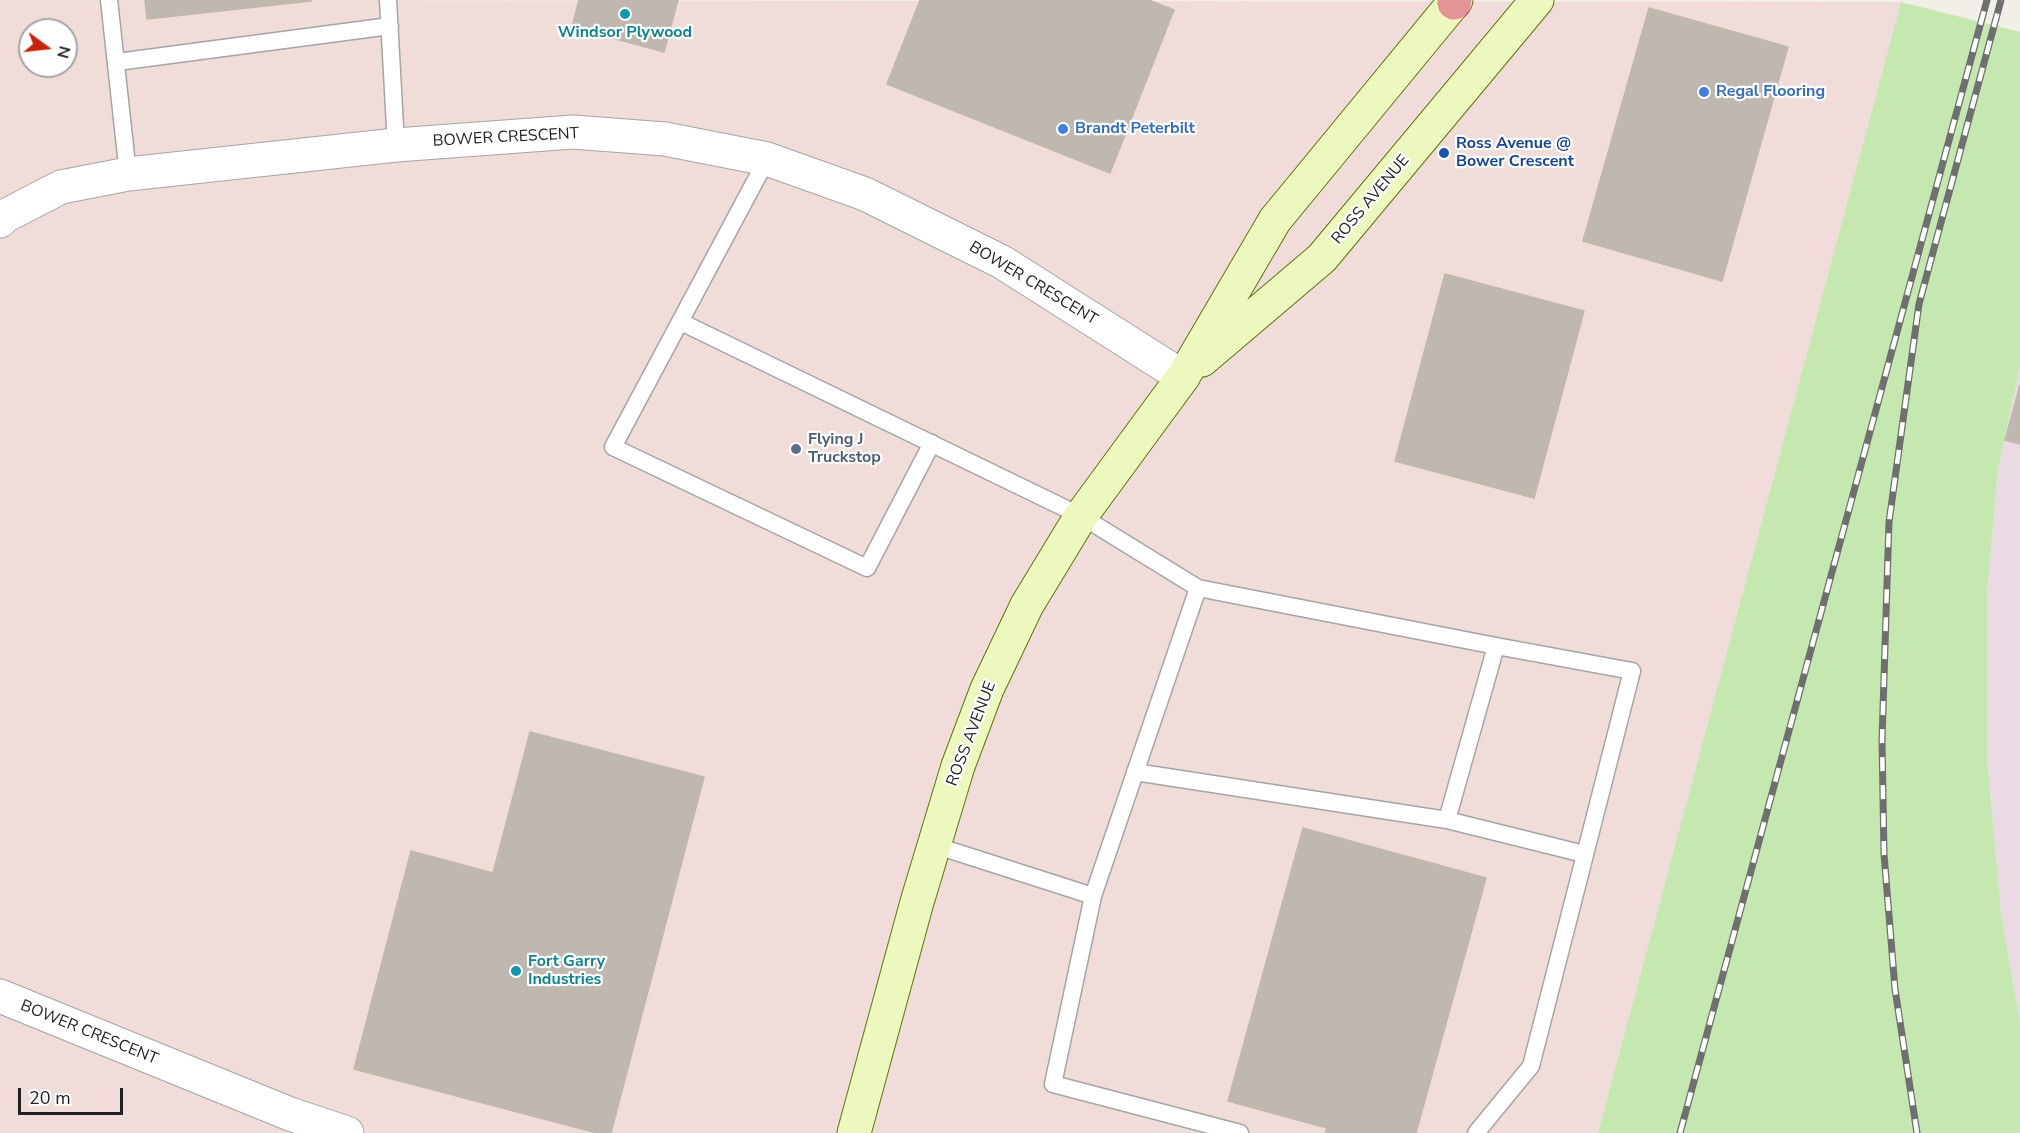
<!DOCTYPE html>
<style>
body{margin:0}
#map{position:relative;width:2020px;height:1133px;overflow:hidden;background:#f1efe8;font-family:"Nunito Sans",sans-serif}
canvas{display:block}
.north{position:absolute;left:18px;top:18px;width:60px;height:60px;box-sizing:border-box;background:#fff;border:2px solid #a6a6a6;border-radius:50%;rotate:105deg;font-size:16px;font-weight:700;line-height:24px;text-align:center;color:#212121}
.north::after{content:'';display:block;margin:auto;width:21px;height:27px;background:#ca2307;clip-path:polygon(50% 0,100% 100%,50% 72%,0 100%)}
.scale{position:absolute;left:18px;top:1088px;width:105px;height:27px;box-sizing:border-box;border:3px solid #212121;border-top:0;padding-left:8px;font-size:18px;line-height:21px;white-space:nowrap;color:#212121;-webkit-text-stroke:4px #fff;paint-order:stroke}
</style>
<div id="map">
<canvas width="2020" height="1133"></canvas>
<div class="north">N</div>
<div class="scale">20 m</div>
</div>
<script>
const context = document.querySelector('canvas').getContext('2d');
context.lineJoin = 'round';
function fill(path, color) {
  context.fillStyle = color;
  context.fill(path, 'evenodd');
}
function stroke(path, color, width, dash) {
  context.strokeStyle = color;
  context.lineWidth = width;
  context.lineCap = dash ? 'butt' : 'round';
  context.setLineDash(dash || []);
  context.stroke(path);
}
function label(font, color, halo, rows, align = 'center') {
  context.font = font + ' "Nunito Sans",sans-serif';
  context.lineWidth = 4.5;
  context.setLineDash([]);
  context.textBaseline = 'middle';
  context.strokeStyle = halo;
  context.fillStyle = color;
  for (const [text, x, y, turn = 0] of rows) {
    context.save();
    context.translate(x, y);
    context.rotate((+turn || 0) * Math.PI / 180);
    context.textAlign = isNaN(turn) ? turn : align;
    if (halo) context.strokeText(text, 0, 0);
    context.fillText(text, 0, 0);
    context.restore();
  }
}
fill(new Path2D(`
 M0,0l1901,2 -303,1131h-1598zM30,30h36v36h-36z`), '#f0dcd8');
fill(new Path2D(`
 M2020,366v657l-19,-110 -14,-156v-162l11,-126z`), '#e9dae4');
fill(new Path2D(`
 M1901,2l119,30v334l-22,103 -11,126v162l14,156 19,110v110h-422z`), '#c4e8b0');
const building = new Path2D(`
 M145,0h166v1l-164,18z
 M579,0h99l-14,52 -92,-25z
 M920,0h229l25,10 -64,163 -223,-89z
 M1649,8l139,39 -66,234 -139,-40z
 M1445,274l139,37 -50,187 -139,-37z
 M2020,385v59l-15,-4z
 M530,732l174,45 -93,356h-14l-243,-64 57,-218 82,22z
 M1303,828l183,50 -70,255h-91l2,-5 -99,-27z`);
fill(building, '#beb8b1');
stroke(building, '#c2b8aa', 1.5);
const service = new Path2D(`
 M109,0l19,174
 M388,0l8,145
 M117,62l273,-36
 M767,159l-154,288 254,121 65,-125
 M681,322l400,194 117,72 -105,308 -159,-51
 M1135,772l312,48 49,-174 -298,-58
 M1447,820l137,34
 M1093,896l-40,188 187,49
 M1476,1133l55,-67 101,-395 -136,-25`);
const minor = new Path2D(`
 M0,221l5,-5 56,-29 67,-13 268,-29 177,-13 92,7 102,20 98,35 137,68 181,115
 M0,996l290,118 57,19`);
const secondary = new Path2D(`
 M1202,360l120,-102 215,-258
 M854,1133l63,-231 41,-136 29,-77 40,-84 54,-89 102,-139 92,-157 181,-220`);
const motorway = new Path2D(`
 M1454,3l1,-3`);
stroke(service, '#a5a5a5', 19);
stroke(minor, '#a5a5a5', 35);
stroke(secondary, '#5b7609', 35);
stroke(motorway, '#d52e50', 35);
stroke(service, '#fff', 16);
stroke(minor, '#fff', 33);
stroke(secondary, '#edf8bf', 33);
stroke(motorway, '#e49396', 33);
const rail = new Path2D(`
 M1680,1133l307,-1133
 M1917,1133l-22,-144 -11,-135 -2,-114 7,-218 30,-218 82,-304`);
stroke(rail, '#6f6f6f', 7);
stroke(rail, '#fff', 4.5, [14]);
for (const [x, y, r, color] of [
 [625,14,6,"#0f9aa8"],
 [1704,92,6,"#3f7fe0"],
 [1063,129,6,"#3f7fe0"],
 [1444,153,6,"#1a4fb4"],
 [796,449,6,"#5c6f8a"],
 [516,971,6,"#0f9aa8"]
]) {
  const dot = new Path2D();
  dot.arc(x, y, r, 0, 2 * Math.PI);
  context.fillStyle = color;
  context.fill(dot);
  stroke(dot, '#fff', 2);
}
label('bold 16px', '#0d838f', '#fff', [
 ["Windsor Plywood",625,33],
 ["Fort Garry",528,962,"left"],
 ["Industries",528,980,"left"]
]);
label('bold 16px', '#366cbe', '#fff', [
 ["Regal Flooring",1716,92],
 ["Brandt Peterbilt",1075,129]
], 'left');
label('16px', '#212121', '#fff', [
 ["BOWER CRESCENT",506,138,-3],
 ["ROSS AVENUE",1371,200,-50],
 ["BOWER CRESCENT",1033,284,31],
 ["ROSS AVENUE",972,734,-69],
 ["BOWER CRESCENT",89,1033,22]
]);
label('bold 16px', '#164399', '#fff', [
 ["Ross Avenue @",1456,144],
 ["Bower Crescent",1456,162]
], 'left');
label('bold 16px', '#4e5e75', '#fff', [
 ["Flying J",808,440],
 ["Truckstop",808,458]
], 'left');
</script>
